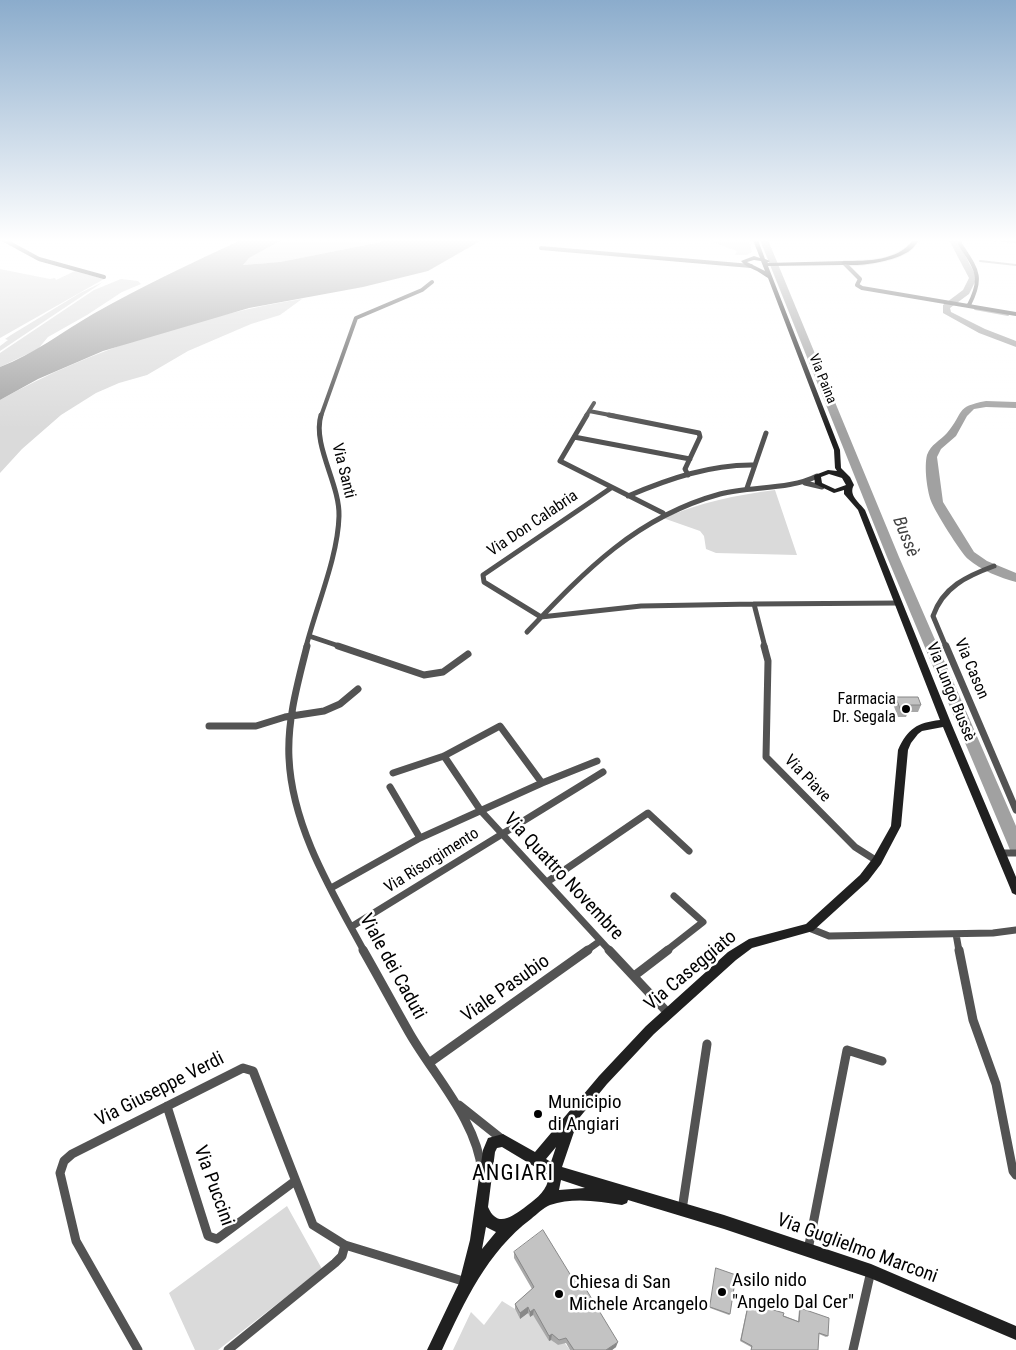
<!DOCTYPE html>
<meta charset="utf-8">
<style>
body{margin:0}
canvas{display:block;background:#fff}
</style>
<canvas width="1016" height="1350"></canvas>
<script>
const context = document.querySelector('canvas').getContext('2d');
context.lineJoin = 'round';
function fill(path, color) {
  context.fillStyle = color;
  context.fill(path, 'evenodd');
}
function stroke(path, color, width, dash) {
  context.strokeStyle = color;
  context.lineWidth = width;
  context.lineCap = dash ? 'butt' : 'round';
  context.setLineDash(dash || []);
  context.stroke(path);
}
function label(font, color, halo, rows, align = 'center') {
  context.font = font + ' "Roboto Condensed",sans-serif';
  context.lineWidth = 5;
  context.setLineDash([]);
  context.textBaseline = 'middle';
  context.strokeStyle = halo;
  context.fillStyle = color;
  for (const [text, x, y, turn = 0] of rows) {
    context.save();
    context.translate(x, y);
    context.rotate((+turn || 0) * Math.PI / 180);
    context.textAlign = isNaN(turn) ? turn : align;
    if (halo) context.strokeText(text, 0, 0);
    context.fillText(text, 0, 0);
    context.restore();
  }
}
fill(new Path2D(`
 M282,240h109l-111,22 -37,3 6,-7z
 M707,240h42l3,12 -5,3h-12l2,-4z
 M0,269l50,10 5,-1 1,2 19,-9 29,8 -104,59z
 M121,279l17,2 3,3 -19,8 -35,23 -39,22 -10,12 -38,18v-14l94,-63z
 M103,282l-103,69v-5l8,-6 -3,-1 6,-4 69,-42z
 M302,299l-22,16 -29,9 -63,27 -41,24 -28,8 -23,10 -35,22 -39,34 -22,24v-73c93,-52 198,-84 302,-101z
 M775,490l22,65 -81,-2 -10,-4 -2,-13 -4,-5 -37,-13c37,-15 72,-23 112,-28z
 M287,1206l35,63 -104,81h-23l-26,-57z
 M502,1301l13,8 5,10 8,-6 2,4 3,-2 21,27 4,3 6,-3 6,8h-117l18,-38 13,13z`), '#dadada');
fill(new Path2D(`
 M241,240h41l-33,18 -6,7 37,-3 111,-22h91l-54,31 -65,16 -114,21 -146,43 -65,28 -38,21v-33c34,-13 62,-35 93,-53 48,-27 98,-51 148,-74z`), '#a1a1a1');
stroke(new Path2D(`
 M993,240l23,2
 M980,261l36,4
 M975,309l33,6`), '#a1a1a1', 2);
fill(new Path2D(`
 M760,240h8l131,317 117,269v26l-6,-2 -2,-5 -121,-288z
 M949,240h8l20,38 -8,16 -19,14 1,4 34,17 31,12v6l-37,-14 -36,-20v-8l20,-15 6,-12z
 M986,401l30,1v6l-30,-1 -12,2 -7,7 -11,20 -15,13 -4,8 6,45 31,50 13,9 29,12v9c-16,-4 -35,-12 -48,-23 -7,-6 -34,-49 -37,-58 -4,-11 -7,-34 -4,-46 4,-11 13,-14 20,-22 18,-21 7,-26 39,-32z`), '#a1a1a1');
const primary = new Path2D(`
 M913,240h6c-4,6 -8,11 -15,14 -12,7 -51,15 -63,9l3,-2c23,0 54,0 69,-21z`);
stroke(primary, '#dbdbdb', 2);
stroke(new Path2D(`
 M4,240l35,19 65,18
 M960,240v4c16,25 24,32 9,61
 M541,248l210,18
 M844,263l16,16 -3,6 5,3 154,26
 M589,411l26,5
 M321,416l35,-98 66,-28 10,-8
 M586,416l8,-13`), '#535353', 4);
stroke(new Path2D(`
 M587,415l-27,46 103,52
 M609,415l90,18 1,4 -15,32 3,6
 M574,437l116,22
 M805,483l17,4
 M611,488l-128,87 1,7 57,35 100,-11 113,-2
 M747,488l19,-55
 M628,496c40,-17 83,-32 127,-31
 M527,632c58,-61 109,-115 193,-138 30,-8 70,-4 97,-18
 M309,636l33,11
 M306,647c10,-40 32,-90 33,-131 1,-32 -27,-71 -18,-101
 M765,647l-11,-43 145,-1
 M946,647l-13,-31c10,-29 34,-40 61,-50`), '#535353', 5);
stroke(new Path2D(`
 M307,646c-9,36 -20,74 -18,112 3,69 43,134 75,193
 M338,646l86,29 19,-3 25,-18
 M764,646l4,15 -2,96 89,90 22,14
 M946,646l70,164
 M209,726h47l29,-9 39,-6 16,-7 18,-15
 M444,756l37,55 129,140
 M542,783l55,-22
 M390,787l30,51
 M1001,853h15
 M547,882l101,-69 41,38
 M331,888l89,-50 122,-55 -42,-57 -56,30 -51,17
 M351,927l252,-155
 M809,928l20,8 164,-3 23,-3
 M956,934l3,17
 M586,951l14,-10
 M666,951l37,-29 -29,-26`), '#535353', 7);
stroke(new Path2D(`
 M363,950c16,28 31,56 47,84 25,43 67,87 72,138
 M609,950l59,63
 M959,950l14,70 23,64 17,87 3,4
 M634,976l34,-26
 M429,1063l159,-113
 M459,1105l44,35
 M167,1106l41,130 9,3 78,-58
 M682,1210l25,-166
 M808,1250l39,-200 35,11
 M138,1350l-62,-109 -16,-68 4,-12 8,-7 171,-86 10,3 60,154 32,20 121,37
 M228,1350l107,-87 7,-7 3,-11
 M853,1350l18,-79`), '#535353', 9);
fill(new Path2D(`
 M753,240h5l7,19 5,2 -3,2 77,-2 3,2 -3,2 -76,1 72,184 1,18 9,9 4,8c-6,10 5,17 11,25l86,213 65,154v18l-4,-2 -1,-3 -68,-163 -21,4 -4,3 -7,9 -3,7 -7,76 -20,38 -13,17 -55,50 -61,17 -16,12 -82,74 -47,50 -32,39 1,3 -14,41 162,48 147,49 145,62v14l-146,-62 -146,-49 -96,-29 -1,3 -5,2c-23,-4 -50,-8 -72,0 -7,3 -13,9 -19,14 -44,33 -66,82 -89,131h-15l32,-67 11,-43 13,-90 5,-12 15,-4 32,18 64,-76 47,-50 82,-74 21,-13 57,-15 54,-49 13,-17 18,-32 7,-76c10,-22 19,-27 42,-30l-82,-210 -14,-16v-4l-10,3 -19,-9 -1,-8 1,-1 13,-5 9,1 -2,-3 -1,-18 -66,-172c-4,-2 -7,-5 -11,-7 -6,-3 -11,-4 -16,-10l13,-5 6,2zM754,260l7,1 4,10 -18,-9zM829,474l13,4 4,7 -11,4 -13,-6 -1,-6zM502,1147l45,27 1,7c-3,12 -15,20 -24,27 -13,9 -27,20 -36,-1l7,-55 2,-4zM556,1147l-5,15 -5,-3zM561,1180l24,8 -26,2zM486,1227l10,5 -14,17z`), '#202020');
fill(primary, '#000');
fill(new Path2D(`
 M896,697l25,8 -3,7h-10l-2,5h-8l-5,-13z
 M514,1252l102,95 -4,3h-42l-4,-7 -8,2 -7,-5 -2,1 -16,-26 -3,2 -2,-4 -8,6 -5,-10v-5l17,-15 -18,-31z
 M716,1268l14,46 -1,1 -19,-7z
 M753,1304l45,17 1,-11 1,-2 28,28 -2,1 -7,-3 -1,16h-67v-3l-11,-6 7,-33 1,-2 4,1z`), '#a8a8a8');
fill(new Path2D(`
 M528,1307v6l-8,6v-6z
 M534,1309l-1,6 -3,2v-5z
 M552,1334l-1,6 -2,1v-5z
 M618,1342l-2,5 -4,3h-6z`), '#888');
const building = new Path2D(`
 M896,697h22l3,8h-15l3,5h-8z
 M543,1230l30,49 5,-3 40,66 -12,8h-32l-8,-12 -7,2 -7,-6 -3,2 -15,-27 -4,3 -2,-5 -8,6 -5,-9 19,-17 -20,-35z
 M716,1268l20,7 -6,39 -20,-7z
 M753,1304l31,9 -1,3 16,6 1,-14 29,10 -1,18 -9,-3 -1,17h-67l1,-4 -11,-6 7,-34 4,2z`);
fill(building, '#c3c3c3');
stroke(building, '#888', 1);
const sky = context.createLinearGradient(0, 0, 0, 429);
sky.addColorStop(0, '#8baccc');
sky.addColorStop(0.56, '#fff');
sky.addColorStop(1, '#ffffff00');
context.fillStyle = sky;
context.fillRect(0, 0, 1016, 429);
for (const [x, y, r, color] of [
 [906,709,5,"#000"],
 [538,1114,5,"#000"],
 [722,1292,5,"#000"],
 [559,1294,5,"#000"]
]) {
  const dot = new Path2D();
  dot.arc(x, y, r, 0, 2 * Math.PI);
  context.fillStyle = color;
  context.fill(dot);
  stroke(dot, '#fff', 2);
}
label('14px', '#000', '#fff', [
 ["Via Paina",822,379,68]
]);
label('16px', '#000', '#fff', [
 ["Via Santi",343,471,76],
 ["Via Don Calabria",533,524,-34],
 ["Via Cason",971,669,67],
 ["Via Lungo Bussè",950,692,68],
 ["Via Piave",807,779,46],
 ["Via Risorgimento",432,861,-32]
]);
label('16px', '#000', '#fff', [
 ["Farmacia",896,700],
 ["Dr. Segala",896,718]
], 'right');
label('italic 18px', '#424242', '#fff', [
 ["Bussè",905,537,68]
]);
label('19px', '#000', '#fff', [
 ["Via Quattro Novembre",563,877,47],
 ["Viale dei Caduti",392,967,61],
 ["Via Caseggiato",691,971,-40],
 ["Viale Pasubio",506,989,-35],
 ["Via Giuseppe Verdi",160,1090,-27],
 ["Via Puccini",213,1186,70],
 ["Via Guglielmo Marconi",857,1249,20]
]);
label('19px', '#000', '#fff', [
 ["Municipio",548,1103],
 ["di Angiari",548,1125],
 ["Asilo nido",732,1281],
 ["\"Angelo Dal Cer\"",732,1303],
 ["Chiesa di San",569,1283],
 ["Michele Arcangelo",569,1305]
], 'left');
context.letterSpacing = '1px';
label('22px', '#000', '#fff', [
 ["ANGIARI",513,1174]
]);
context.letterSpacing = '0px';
</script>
